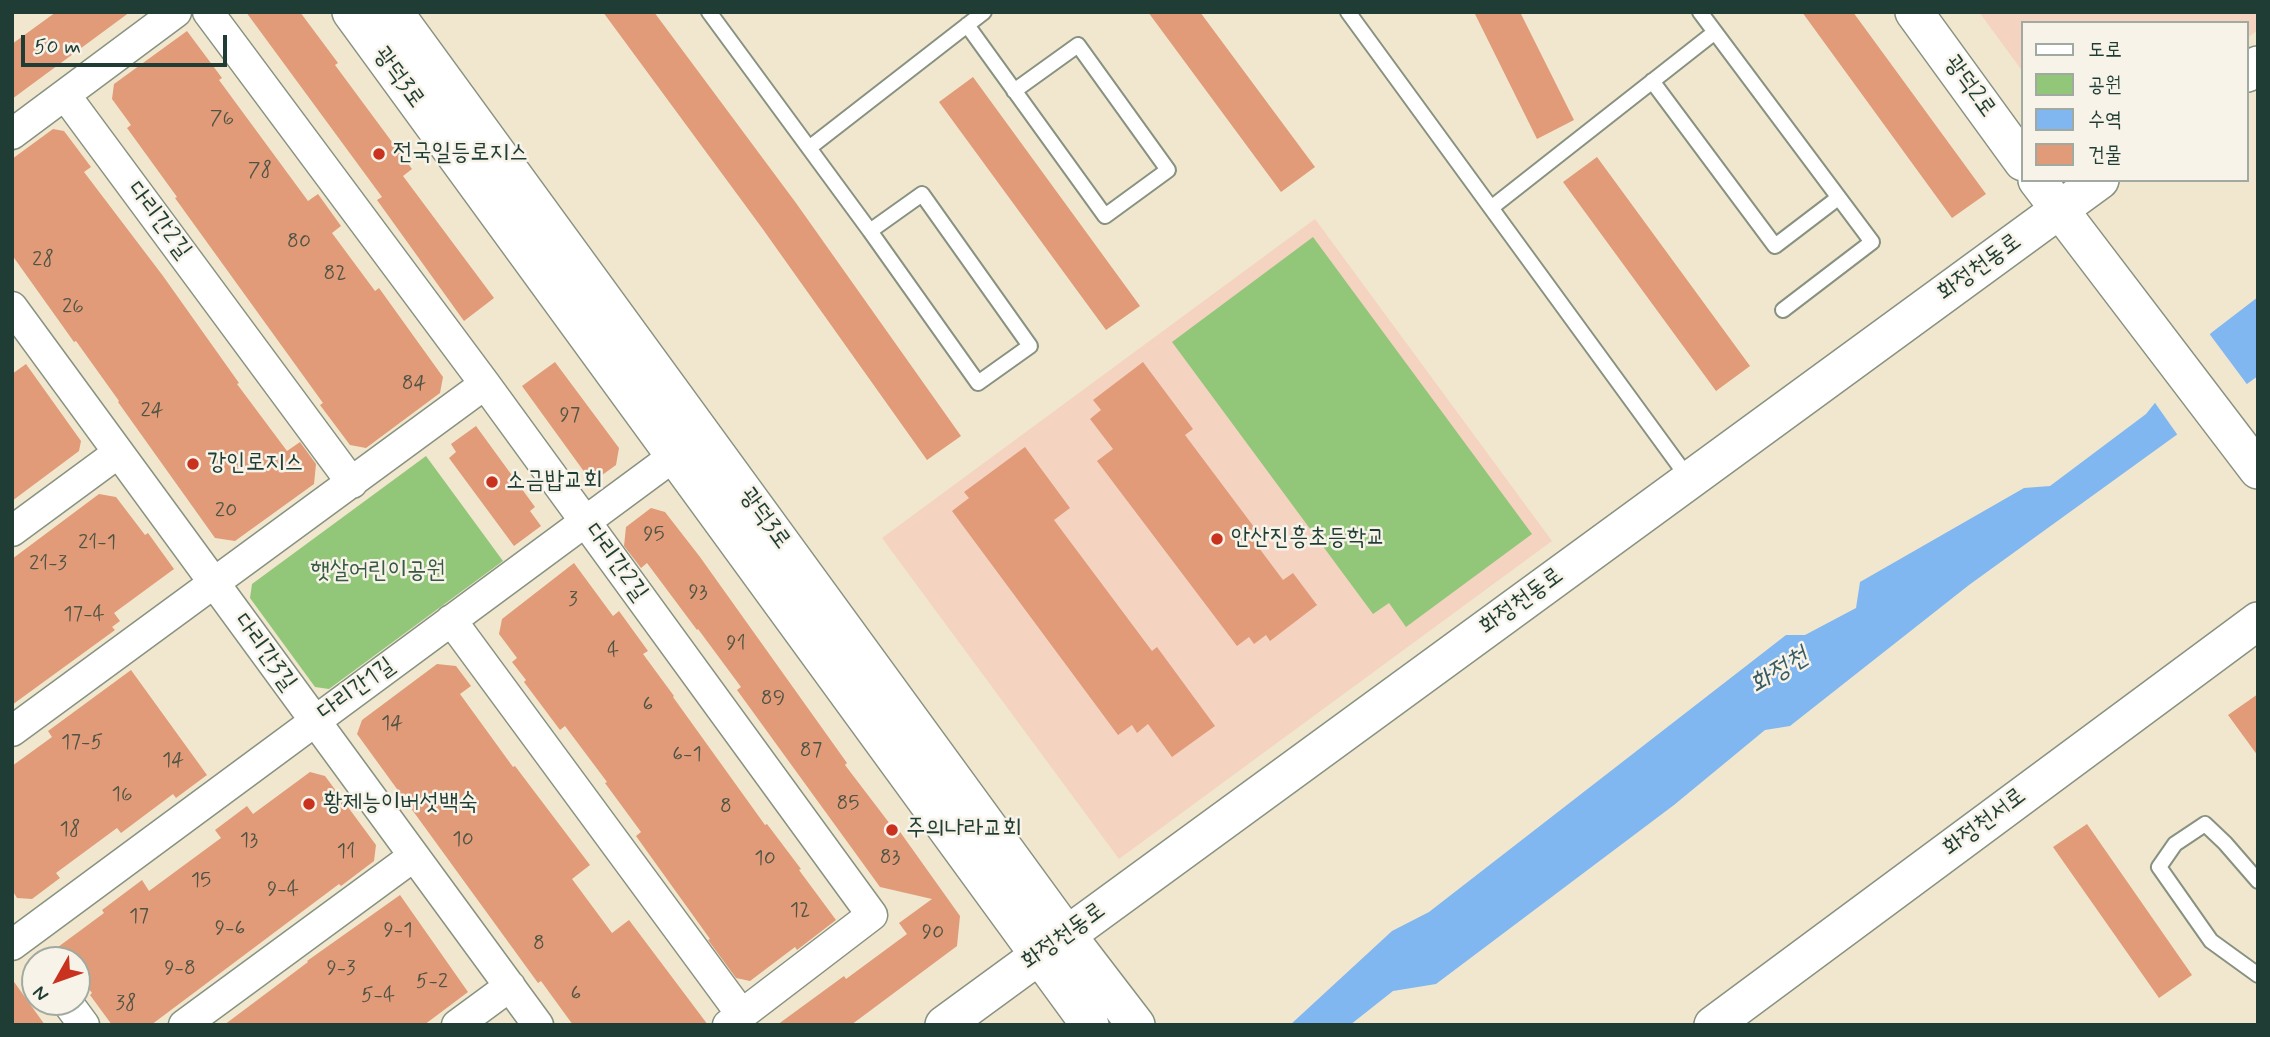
<!DOCTYPE html>
<meta charset="utf-8">
<style>
body{margin:0}
#map{position:relative;width:2270px;height:1037px;overflow:hidden;background:#f0e7ce;font-family:Mynerve,"Poor Story",sans-serif}
canvas{display:block}
.frame{position:absolute;inset:0;border:14px solid #1f3d34;pointer-events:none}
.legend{position:absolute;left:2021px;top:21px;width:228px;height:161px;box-sizing:border-box;background:#f7f3e8;border:2px solid #a1aaa0;margin:0;padding:9px 12px;list-style:none;font-size:21px;color:#1f3d34}
.legend li{display:flex;align-items:center;gap:14px;height:35px}
.legend b{width:35px;border:2px solid #a1aaa0}
.north{position:absolute;left:21px;top:946px;width:70px;height:70px;box-sizing:border-box;background:#f7f3e8;border:2px solid #a1aaa0;border-radius:50%;rotate:230deg;font-size:19px;font-weight:700;line-height:28px;text-align:center;color:#1f3d34}
.north::after{content:'';display:block;margin:auto;width:24px;height:32px;background:#c8321e;clip-path:polygon(50% 0,100% 100%,50% 72%,0 100%)}
.scale{position:absolute;left:21px;top:35px;width:206px;height:32px;box-sizing:border-box;border:4px solid #1f3d34;border-top:0;padding-left:9px;font-size:21px;line-height:24px;white-space:nowrap;color:#1f3d34;-webkit-text-stroke:5px #f7f3e8;paint-order:stroke}
</style>
<div id="map">
<canvas width="2270" height="1037"></canvas>
<div class="frame"></div>
<ul class="legend">
<li><b style="height:9px;background:#fff"></b>도로</li>
<li><b style="height:19px;background:#92c779"></b>공원</li>
<li><b style="height:19px;background:#81b7f0"></b>수역</li>
<li><b style="height:19px;background:#e19b78"></b>건물</li>
</ul>
<div class="north">N</div>
<div class="scale">50 m</div>
</div>
<script>
const context = document.querySelector('canvas').getContext('2d');
context.lineJoin = 'round';
function fill(path, color) {
  context.fillStyle = color;
  context.fill(path, 'evenodd');
}
function stroke(path, color, width, dash) {
  context.strokeStyle = color;
  context.lineWidth = width;
  context.lineCap = dash ? 'butt' : 'round';
  context.setLineDash(dash || []);
  context.stroke(path);
}
function label(font, color, halo, rows, align = 'center') {
  context.font = font + ' Mynerve,"Poor Story",sans-serif';
  context.lineWidth = 5;
  context.setLineDash([]);
  context.textBaseline = 'middle';
  context.strokeStyle = halo;
  context.fillStyle = color;
  for (const [text, x, y, turn = 0] of rows) {
    context.save();
    context.translate(x, y);
    context.rotate((+turn || 0) * Math.PI / 180);
    context.textAlign = isNaN(turn) ? turn : align;
    if (halo) context.strokeText(text, 0, 0);
    context.fillText(text, 0, 0);
    context.restore();
  }
}
fill(new Path2D(`
 M1979,12h279v18l-11,8v-15h-224v49z
 M1315,219l237,322 -433,318 -237,-321z`), '#f5d3c1');
fill(new Path2D(`
 M1313,237l219,297 -126,93 -17,-24 -16,11 -201,-272z
 M426,456l77,105 -174,128 -14,-2 -65,-89 2,-14z`), '#92c779');
fill(new Path2D(`
 M2258,297v79l-289,209 -179,141 -25,4 -91,75 -238,179 -43,7 -43,34h-60l102,-94 37,-19 357,-277h19l51,-27 4,-26 164,-94 26,-2 96,-72 65,-81z`), '#81b7f0');
fill(new Path2D(`
 M2208,332l41,55 -70,50 -26,-37z`), '#f0e7ce');
fill(new Path2D(`
 M56,12h74l-118,87v-55z
 M246,12h54l38,51 -3,2 77,104 -9,7 91,122 -30,23 -87,-121 5,-3z
 M603,12h51l142,191 165,233 -34,24 -165,-232z
 M1148,12h52l115,155 -34,25z
 M1474,12h46l54,108 -37,19z
 M1802,12h51l133,182 -34,24z
 M187,31l35,47 -3,2 89,121 10,-7 23,32 -9,7 43,58 4,-3 64,89 -3,16 -74,55 -16,-3 -30,-40 3,-2 -148,-205 2,-1 -50,-69 4,-3 -19,-26 2,-15z
 M973,77l167,229 -34,24 -167,-228z
 M53,129l11,2 27,36 -7,5 79,104 76,107 -2,1 50,67 13,-9 16,22 -2,20 -79,57 -20,-3 -97,-136 1,-1 -43,-60 -2,1 -62,-87v-96z
 M1597,157l153,209 -34,25 -153,-209z
 M555,362l64,86 -3,17 -18,13 -10,-1 -66,-91z
 M1143,362l50,67 -8,6 75,100 -7,5 30,40 10,-7 24,32 -47,36 -4,-6 -12,9 -5,-7 -12,9 -140,-185 16,-12 -23,-30 11,-9 -8,-10z
 M26,364l55,77 -2,10 -67,50v-127z
 M476,426l59,81 -5,4 11,15 -27,20 -65,-88 7,-6 -5,-8z
 M1025,447l45,61 -16,12 98,131 5,-4 58,79 -43,31 -24,-33 -11,9 -5,-8 -14,10 -166,-224 17,-13 -5,-6z
 M99,494l17,3 29,38 3,-2 26,36 -60,44 6,8 -8,6 3,3 -103,75v-146z
 M651,508l14,4 35,45 147,206 -2,2 45,59 3,-2 67,94 -3,30 -106,79h-74l67,-49 2,3 61,-45 -8,-11 33,-24 -52,-12 -143,-197 4,-3 -43,-58 -1,1 -50,-67 -6,5 -17,-22 2,-19z
 M574,563l39,53 6,-5 29,40 -5,3 31,42 -1,1 92,128 2,-1 34,45 -2,1 37,50 -39,30 -2,-3 -45,34 -14,-3 -28,-38 2,-1 -74,-103 5,-4 -36,-49 2,-1 -42,-56 -5,4 -36,-48 2,-2 -14,-18 5,-4 -18,-24 3,-15z
 M437,664l19,2 15,20 -11,8 53,73 2,-1 75,99 -18,14 40,54 17,-13 79,105h-135l-32,-44 -3,2 -181,-249 5,-14z
 M131,670l76,105 -31,23 -3,-4 -52,39 -4,-5 -61,45 4,5 -28,21 -15,-1 -5,-8v-124l40,-29 -4,-6z
 M2258,694v62l-30,-41z
 M310,772l15,4 51,69 -2,16 -33,25 -2,-2 -188,141h-39l-22,-30 2,-2 -15,-20v-13h-10l-9,-13 46,-34 -2,-3 40,-30 7,11 72,-53 -6,-8 32,-24 6,8z
 M2087,824l105,151 -33,23 -106,-151z
 M400,895l68,97 -44,33h-200l84,-63 -1,-1z
 M12,979l33,46h-33z`), '#e19b78');
const service = new Path2D(`
 M709,12l161,219
 M1348,12l341,467
 M1700,12l172,230 -89,68
 M967,25l138,191 63,-46 -90,-125 -64,46
 M1652,81l123,165 63,-48
 M809,148l175,-136
 M922,194l108,152 -52,37 -108,-152z
 M1491,208l224,-176
 M2258,881l-33,-38 -20,-19 -30,20 -16,23 52,74 47,34`);
const minor = new Path2D(`
 M208,12l277,372 387,531 -144,110
 M65,95l287,388
 M12,134l164,-122
 M12,307l526,718
 M12,531l106,-78
 M451,620l291,395
 M12,731l473,-347
 M12,945l681,-503
 M67,1002l17,23
 M184,1025l230,-169
 M457,1025l53,-39`);
const tertiary = new Path2D(`
 M351,12l739,1013
 M394,12l673,923 69,90
 M1914,12l109,150
 M2247,73l11,-8
 M2037,180l221,290
 M944,1025l1156,-845
 M1713,1025l545,-404`);
stroke(service, '#889281', 18);
stroke(minor, '#889281', 33);
stroke(tertiary, '#889281', 40);
stroke(service, '#fff', 14);
stroke(minor, '#fff', 30);
stroke(tertiary, '#fff', 37);
for (const [x, y, r, color] of [
 [379,154,7,"#c8321e"],
 [193,464,7,"#c8321e"],
 [492,482,7,"#c8321e"],
 [1217,539,7,"#c8321e"],
 [309,804,7,"#c8321e"],
 [892,830,7,"#c8321e"]
]) {
  const dot = new Path2D();
  dot.arc(x, y, r, 0, 2 * Math.PI);
  context.fillStyle = color;
  context.fill(dot);
  stroke(dot, '#f7f3e8', 2.5);
}
label('21px', '#505445', null, [
 ["76",222,120],
 ["78",260,172],
 ["80",299,243],
 ["28",43,261],
 ["82",335,275],
 ["26",73,308],
 ["84",414,385],
 ["24",152,412],
 ["97",570,417],
 ["20",226,512],
 ["95",654,536],
 ["21-1",97,544],
 ["21-3",48,565],
 ["93",698,594],
 ["3",573,601],
 ["17-4",84,616],
 ["91",736,645],
 ["4",613,652],
 ["89",773,700],
 ["6",648,706],
 ["14",392,725],
 ["17-5",82,744],
 ["87",811,752],
 ["6-1",687,756],
 ["14",173,762],
 ["16",122,796],
 ["85",848,805],
 ["8",726,808],
 ["18",70,831],
 ["10",463,841],
 ["13",249,842],
 ["11",346,853],
 ["83",890,859],
 ["10",765,860],
 ["15",201,882],
 ["9-4",283,891],
 ["12",800,912],
 ["17",139,918],
 ["9-6",230,930],
 ["9-1",398,932],
 ["90",933,934],
 ["8",539,945],
 ["9-8",180,970],
 ["9-3",341,970],
 ["5-2",432,983],
 ["6",576,995],
 ["5-4",378,997],
 ["38",126,1005]
]);
label('24px', '#1f3d34', '#f7f3e8', [
 ["광덕3로",398,78,54],
 ["광덕2로",1969,87,54],
 ["다리간2길",158,221,53],
 ["화정천동로",1980,268,-36],
 ["광덕3로",764,519,54],
 ["다리간2길",615,563,54],
 ["화정천동로",1522,602,-36],
 ["다리간3길",264,653,54],
 ["다리간1길",357,690,-36],
 ["화정천서로",1985,823,-37],
 ["화정천동로",1064,937,-36]
]);
label('24px', '#1f3d34', '#f7f3e8', [
 ["전국일등로지스",393,154],
 ["강인로지스",207,464],
 ["소금밥교회",506,482],
 ["안산진흥초등학교",1231,539],
 ["황제능이버섯백숙",323,804],
 ["주의나라교회",906,830]
], 'left');
label('24px', '#365942', '#f7f3e8', [
 ["햇살어린이공원",378,572]
]);
label('italic 26px', '#385c63', '#f7f3e8', [
 ["화정천",1780,672,-32]
]);
</script>
